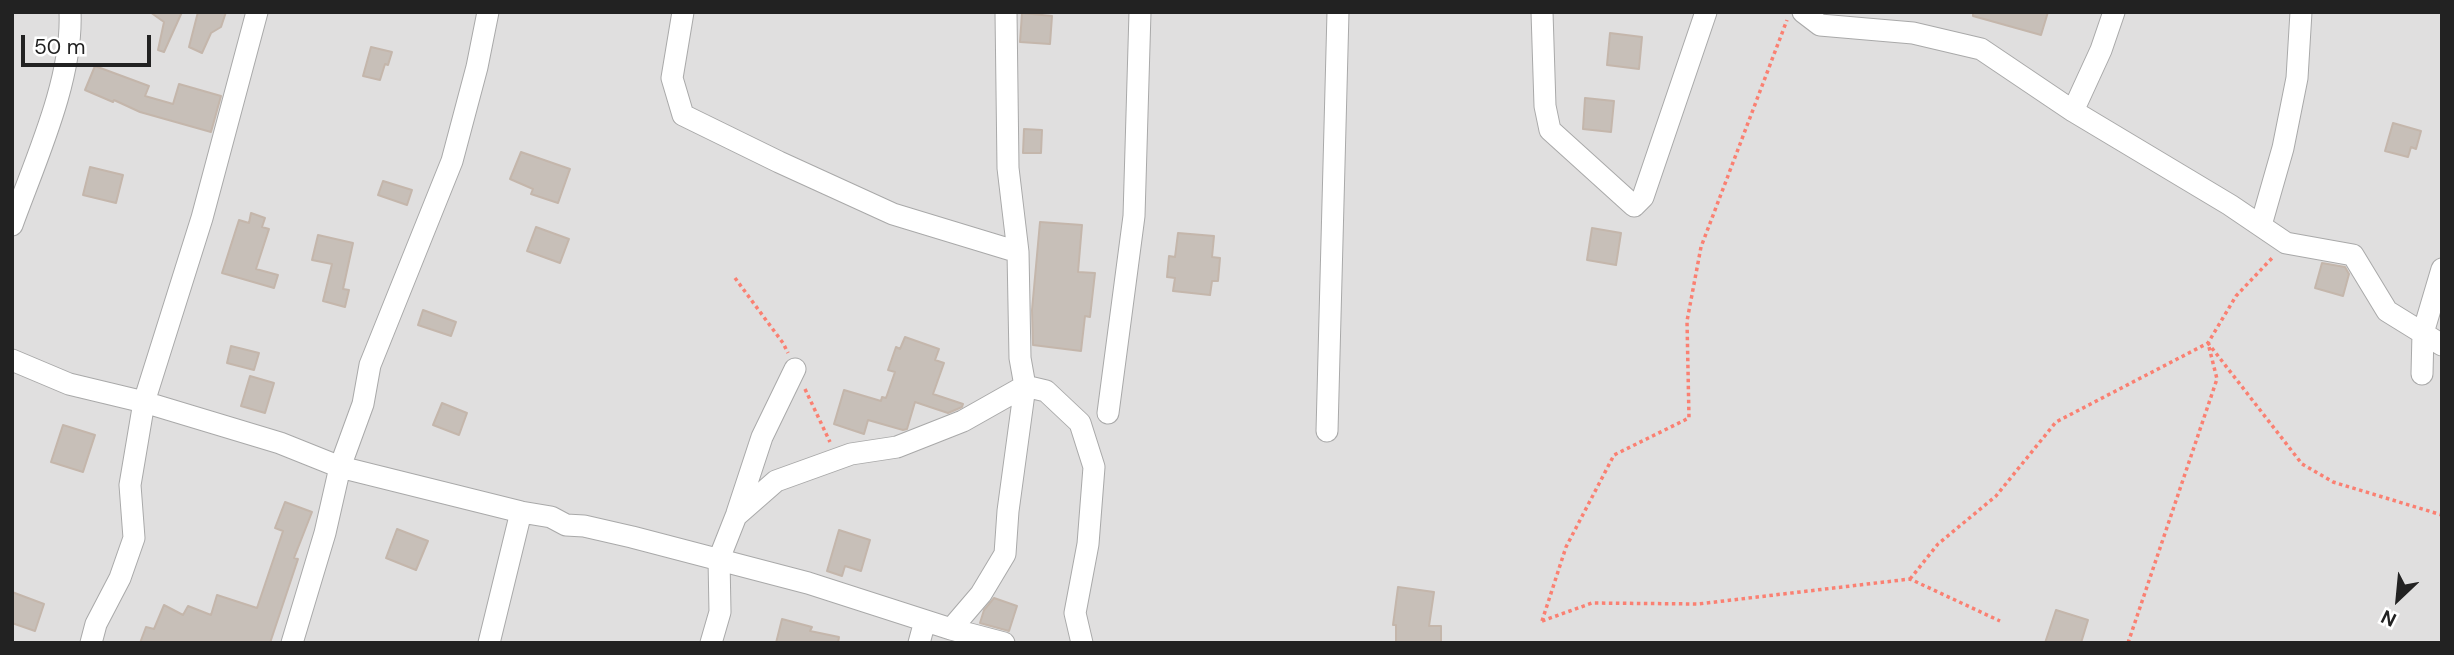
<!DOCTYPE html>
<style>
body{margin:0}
#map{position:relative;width:2454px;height:655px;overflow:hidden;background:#f2efe9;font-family:"DM Sans",sans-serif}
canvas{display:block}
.frame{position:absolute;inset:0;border:14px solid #222;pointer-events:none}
.north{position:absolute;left:2363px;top:564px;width:70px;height:70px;-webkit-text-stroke:5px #fff;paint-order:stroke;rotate:206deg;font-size:19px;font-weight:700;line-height:28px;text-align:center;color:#222}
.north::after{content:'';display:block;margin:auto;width:24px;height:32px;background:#222;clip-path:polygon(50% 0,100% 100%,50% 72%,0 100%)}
.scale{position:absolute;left:21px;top:35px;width:130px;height:32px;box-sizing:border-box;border:4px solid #222;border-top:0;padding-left:9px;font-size:21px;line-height:24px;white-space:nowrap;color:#222;-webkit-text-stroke:5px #fff;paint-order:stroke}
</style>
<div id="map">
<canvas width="2454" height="655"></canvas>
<div class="frame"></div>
<div class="north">N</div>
<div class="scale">50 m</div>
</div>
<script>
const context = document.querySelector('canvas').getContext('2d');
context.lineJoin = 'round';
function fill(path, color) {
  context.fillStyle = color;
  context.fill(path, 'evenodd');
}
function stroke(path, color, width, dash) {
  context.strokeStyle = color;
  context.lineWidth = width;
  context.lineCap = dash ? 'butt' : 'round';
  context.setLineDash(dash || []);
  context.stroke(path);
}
fill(new Path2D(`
 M12,12h2430v631h-2430z`), '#e0dfdf');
const building = new Path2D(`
 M150,12h32l-18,40 -6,-2 6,-28z
 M198,12h28l-5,15 -10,6 -9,20 -13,-6z
 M1973,12h75l-7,23 -68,-19z
 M1022,13l30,3 -2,28 -30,-2z
 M1610,33l32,4 -3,32 -32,-4z
 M371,47l21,5 -4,13 -3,-1 -5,16 -17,-4z
 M95,66l54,20 -4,10 28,8 6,-20 42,12 -10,36 -71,-20 -26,-12 -1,2 -28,-12z
 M1585,98l29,3 -3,31 -28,-3z
 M2393,123l28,8 -5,18 -5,-2 -3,10 -23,-6z
 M1024,129l18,1 -1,23h-18z
 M521,152l49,17 -12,34 -27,-9 2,-5 -23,-10z
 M90,167l33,8 -7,28 -33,-8z
 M383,181l29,9 -5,15 -29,-10z
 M251,213l14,5 -3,9 7,2 -13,40 22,6 -4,13 -52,-15 17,-53 10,3z
 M1040,222l42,3 -4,47 17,1 -5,44 -5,-1 -4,35 -48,-6 -1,-35z
 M536,227l33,12 -9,24 -33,-12z
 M1592,228l29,5 -5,32 -29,-5z
 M1178,233l36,3 -2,21 8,1 -2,23h-6l-2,14 -37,-4 2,-13 -8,-1 2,-21 6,1z
 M318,235l35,8 -10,46 6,1 -4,17 -22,-6 9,-37 -20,-4z
 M2322,263l23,4 4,7 -6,22 -28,-8z
 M423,310l33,12 -5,14 -33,-11z
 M905,337l34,12 -4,11 9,3 -11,31 30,10 -1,3 -14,6 -33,-11 -8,27 -4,1 -35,-10 -4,14 -30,-10 10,-34 37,11 1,-4 4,1 9,-26 -7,-2 8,-23 4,2z
 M231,346l28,7 -5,17 -27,-7z
 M250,376l24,7 -9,30 -24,-7z
 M442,403l25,10 -8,22 -26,-10z
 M63,425l32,10 -12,37 -32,-10z
 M285,502l27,10 -18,46 4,1 -28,84h-130l6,-16 8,2 10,-24 19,10 5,-9 23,9 6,-20 40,13 26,-77 -8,-3z
 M397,529l31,12 -12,29 -30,-12z
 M839,530l31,10 -9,31 -16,-5 -3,10 -15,-5z
 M1398,587l36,5 -5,34h12v17h-45v-18h-3z
 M12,592l32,12 -9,27 -23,-8z
 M994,598l23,8 -8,25 -29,-8 4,-13z
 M2056,610l32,10 -7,23h-36z
 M782,619l30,8 -2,4 29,6 -1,6h-62z`);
fill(building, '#c7bfb8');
stroke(building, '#c4b6ab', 2);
const street = new Path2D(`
 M683,12l-11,66 11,37 96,47 114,52 125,38
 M1542,12l3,94 5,24 84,76 9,-9 63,-185
 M1803,12l17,13 93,8 68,16 92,62 157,94 56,38 67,12 34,56 55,34
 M2073,111l28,-61 13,-38
 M12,225c23,-64 61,-145 58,-213
 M2261,225l22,-77 14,-70 4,-66
 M12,360l57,24 75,18 136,41 60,24 181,45 30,5 15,8 18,1 48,11 176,46 143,46 53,14
 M2422,374l1,-41 19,-64
 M1108,413l26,-197 6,-204
 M1327,431l11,-419
 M737,513l25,-76 33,-68
 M951,629l30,-35 24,-40 3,-43 17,-125 -5,-28 -2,-106 -10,-84 -2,-156
 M91,643l5,-19 24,-46 14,-40 -4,-53 14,-83 58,-184 55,-206
 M292,643l33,-110 15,-66 23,-63 7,-39 82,-204 25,-94 11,-55
 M489,643l32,-131
 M711,643l9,-31 -1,-53 17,-43 40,-35 75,-27 46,-7 66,-26 62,-35 21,5 34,32 14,44 -6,77 -13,69 7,30
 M919,643l6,-22`);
stroke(street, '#a9a9a9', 23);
stroke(new Path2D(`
 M735,278l48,65 5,10
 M805,389l25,53
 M1910,579l28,-35 58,-48 60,-74 152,-79 28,-47 37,-39
 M1542,621l24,-74 48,-92 75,-37 -2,-97 14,-74 86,-227
 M1542,621l50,-18 106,1 212,-25 90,42
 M2128,643l89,-264 -9,-36 94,121 31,18 109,33`), '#fa8072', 3.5, [3.5, 3.5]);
stroke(street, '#fff', 21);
</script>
